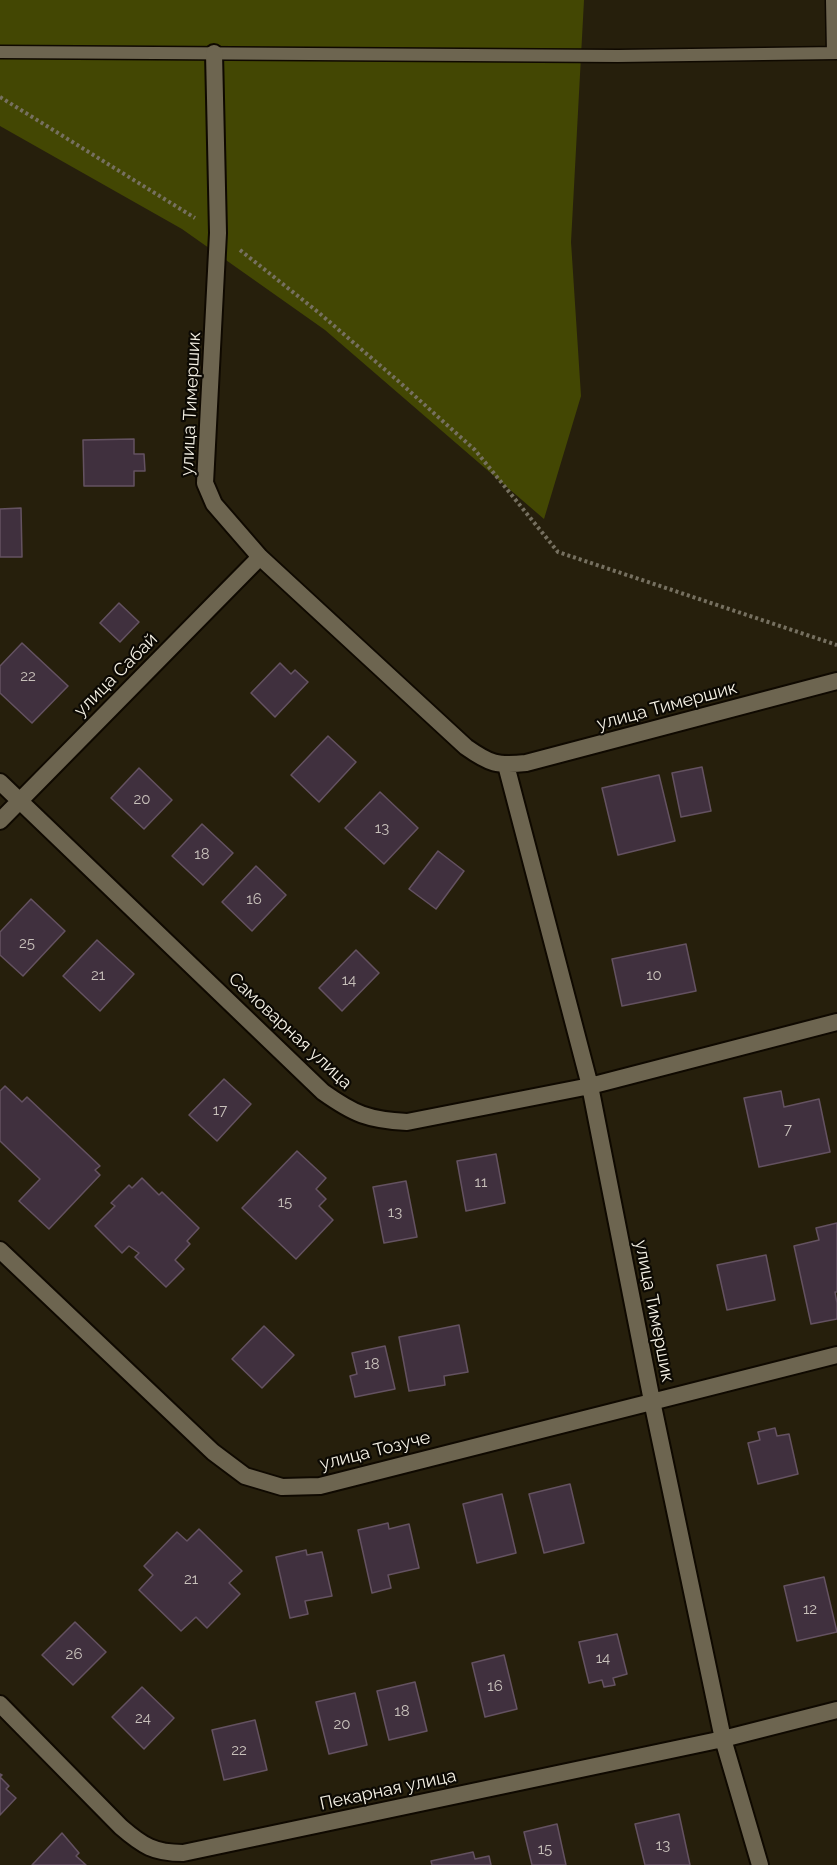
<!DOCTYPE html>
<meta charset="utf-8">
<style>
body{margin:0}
canvas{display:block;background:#261f0c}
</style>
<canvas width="837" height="1865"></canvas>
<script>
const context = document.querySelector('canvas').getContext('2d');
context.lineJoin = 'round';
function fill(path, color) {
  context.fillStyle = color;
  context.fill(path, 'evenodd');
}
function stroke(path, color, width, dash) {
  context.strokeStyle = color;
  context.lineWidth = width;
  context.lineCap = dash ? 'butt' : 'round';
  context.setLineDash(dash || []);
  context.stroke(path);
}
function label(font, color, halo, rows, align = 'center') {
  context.font = font + ' Raleway,sans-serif';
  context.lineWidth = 4.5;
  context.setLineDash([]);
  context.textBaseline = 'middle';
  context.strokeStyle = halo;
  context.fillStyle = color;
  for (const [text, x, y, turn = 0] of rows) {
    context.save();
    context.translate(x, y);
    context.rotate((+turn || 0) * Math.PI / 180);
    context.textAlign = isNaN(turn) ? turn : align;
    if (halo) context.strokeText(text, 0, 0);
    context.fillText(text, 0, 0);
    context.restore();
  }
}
fill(new Path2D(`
 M0,0h584l-13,242 10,154 -37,123 -219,-189 -143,-101 -182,-103z`), '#434703');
const building = new Path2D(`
 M134,439v15h10l1,17h-11v15h-50l-1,-46z
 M21,508l1,49h-22v-48z
 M119,603l20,19 -19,20 -20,-19z
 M22,643l46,43 -36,37 -32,-30v-27z
 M280,663l11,11 4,-4 13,12 -33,35 -24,-24z
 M328,736l28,26 -37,40 -28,-27z
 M702,767l9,44 -30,6 -9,-44z
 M139,768l33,32 -28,29 -33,-31z
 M659,775l16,66 -57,14 -16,-67z
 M380,792l38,36 -34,36 -39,-36z
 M202,824l31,29 -30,32 -31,-29z
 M438,851l26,20 -28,38 -27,-20z
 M256,866l30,29 -34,36 -30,-29z
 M31,899l34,32 -42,45 -23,-21v-23z
 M97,940l37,34 -34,37 -37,-35z
 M686,944l10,47 -74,15 -10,-47z
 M356,950l23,23 -37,38 -23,-23z
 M224,1079l27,25 -34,37 -28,-26z
 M5,1086l17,16 5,-5 73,69 -5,4 5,5 -51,54 -30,-28 21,-22 -40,-38v-50z
 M781,1091l3,16 35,-8 11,53 -71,15 -15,-69z
 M297,1151l29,27 -10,11 10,10 -7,7 14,14 -37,39 -54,-51z
 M496,1154l9,49 -39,8 -9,-50z
 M142,1178l17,17 3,-3 37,36 -12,13 3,3 -15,16 9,9 -18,18 -31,-30 4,-4 -10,-7 -7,7 -27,-27 20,-20 -4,-3 18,-18 3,3z
 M406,1181l11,56 -33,6 -11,-56z
 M837,1223v69h-2l2,11v16l-26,5 -17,-78 25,-6 -3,-12z
 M766,1255l9,45 -48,10 -10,-45z
 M459,1325l9,47 -24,4 1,9 -36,6 -10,-54z
 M264,1326l30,29 -32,33 -30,-29z
 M385,1346l10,43 -40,8 -5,-21 7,-2 -5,-21z
 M775,1428l2,8 12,-2 9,40 -40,10 -10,-41 12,-3 -2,-8z
 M570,1484l14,59 -40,10 -15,-59z
 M502,1494l14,59 -39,10 -14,-59z
 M388,1523l1,6 20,-5 10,44 -31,7 3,13 -19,5 -14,-63z
 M199,1529l43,42 -13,12 11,11 -33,34 -11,-11 -15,14 -42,-41 14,-15 -9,-9 33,-34 10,9z
 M306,1550l1,5 15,-3 10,44 -27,5 3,13 -18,4 -14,-61z
 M824,1577l13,55 -40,9 -13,-55z
 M75,1622l31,30 -33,33 -31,-30z
 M617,1634l10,40 -14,4 2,7 -11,2 -2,-7 -13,3 -10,-41z
 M504,1655l13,54 -32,8 -13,-54z
 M415,1682l12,49 -38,9 -12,-49z
 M142,1687l32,31 -30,31 -32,-32z
 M355,1693l12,52 -38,9 -13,-52z
 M255,1720l12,50 -43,10 -12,-50z
 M0,1774l2,1 -2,2 9,9 -3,3 10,9 -16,17z
 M679,1814l11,51h-45l-10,-41z
 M557,1824l9,41h-34l-8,-33z
 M62,1833l17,20 -3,3 10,9h-54z
 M473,1852l2,7 14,-3 2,9h-59l-1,-4z`);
fill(building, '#40303e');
stroke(building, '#645261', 1.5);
const service = new Path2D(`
 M832,0l1,53
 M0,52l618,4 219,-3`);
const minor = new Path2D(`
 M214,53l4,180 -13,250 9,21 46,53 206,190c24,17 31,19 60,16l311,-82
 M506,765l84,321 62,315 71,338 37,126
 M0,782l323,310c31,22 45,28 84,30l183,-36 247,-64
 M0,821l260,-264
 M0,1250l213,202 32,24 37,11 38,-1 517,-131
 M0,1704l121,123c22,19 33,26 62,26l540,-114 114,-29`);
stroke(service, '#0f0900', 15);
stroke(minor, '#0f0900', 20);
stroke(new Path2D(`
 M0,97l195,121
 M240,250l78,62 79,68 78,70 83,102 279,93`), '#767060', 4, [3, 3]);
stroke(service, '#6d6550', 12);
stroke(minor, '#6d6550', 16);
label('15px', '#c8c1bb', null, [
 ["22",28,676],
 ["20",142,799],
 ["13",382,828],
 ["18",202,854],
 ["16",254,899],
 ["25",27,943],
 ["21",98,975],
 ["10",654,975],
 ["14",349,980],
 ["17",220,1110],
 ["7",788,1129],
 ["11",481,1182],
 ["15",285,1202],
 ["13",395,1212],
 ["18",372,1364],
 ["21",191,1579],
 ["12",810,1609],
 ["26",74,1654],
 ["14",603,1658],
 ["16",495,1686],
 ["18",402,1711],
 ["24",143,1718],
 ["20",342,1724],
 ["22",239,1750],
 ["13",663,1845],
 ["15",545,1849]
]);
label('18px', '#f5f1e5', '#0c0903', [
 ["улица Тимершик",191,404,-87],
 ["улица Сабай",116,675,-45],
 ["улица Тимершик",667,706,-15],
 ["Самоварная улица",290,1031,43],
 ["улица Тимершик",654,1311,79],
 ["улица Тозуче",375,1451,-14],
 ["Пекарная улица",388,1790,-12]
]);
</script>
